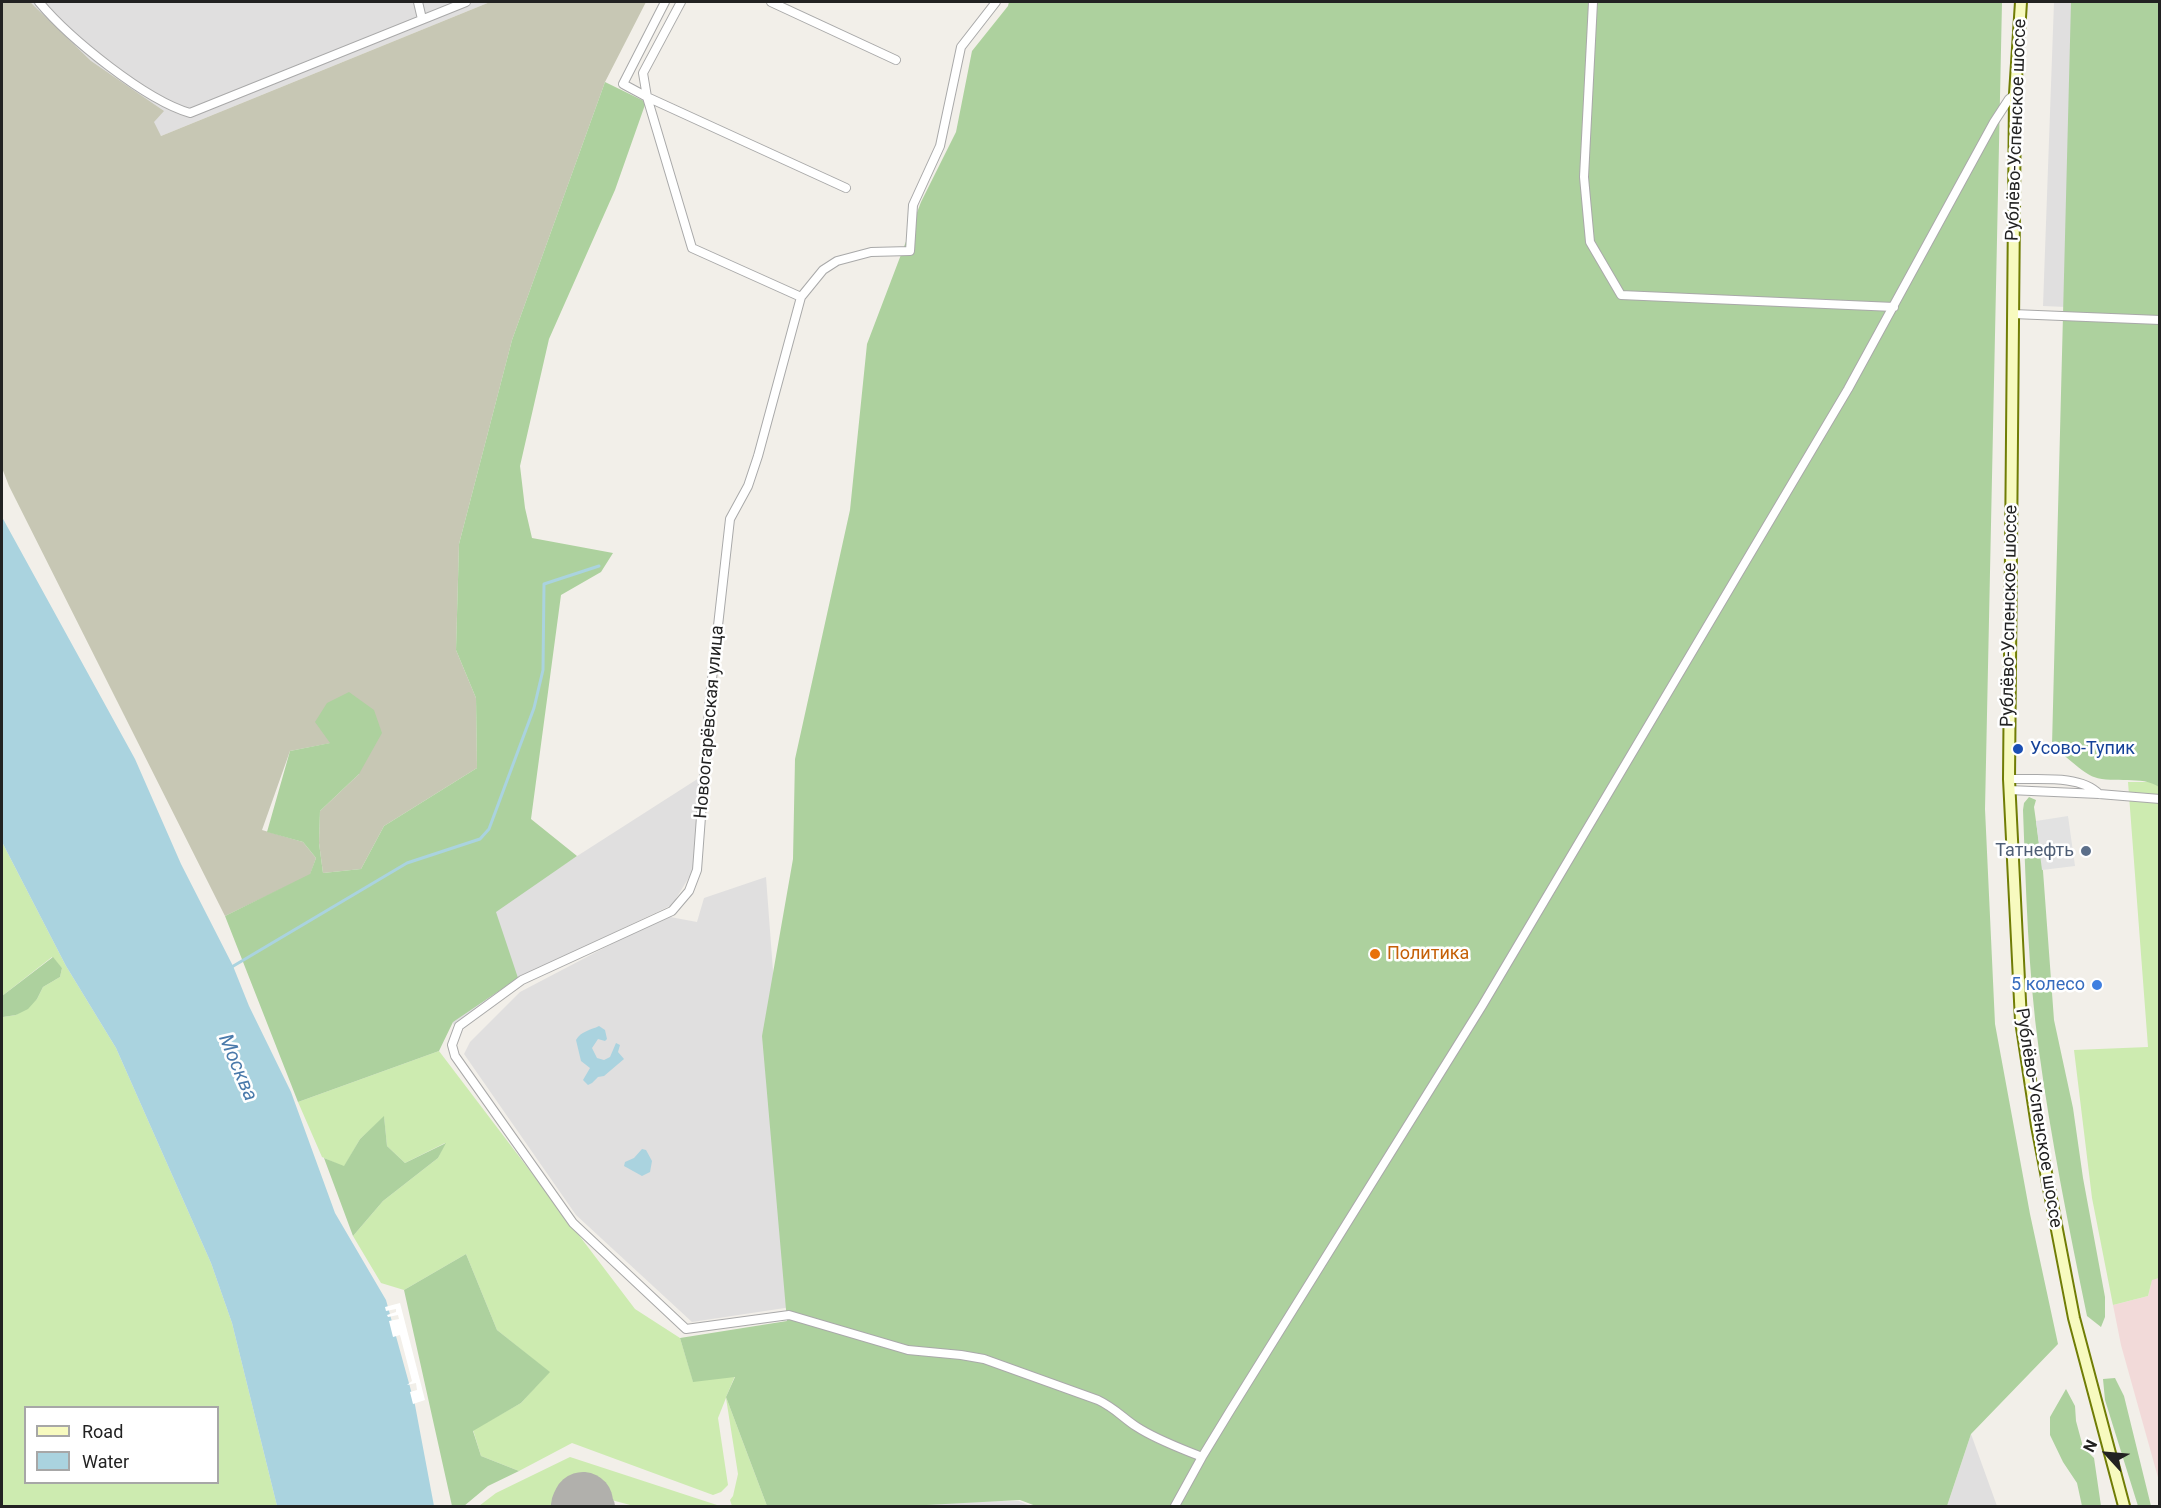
<!DOCTYPE html>
<meta charset="utf-8">
<style>
body{margin:0}
#map{position:relative;width:2161px;height:1508px;overflow:hidden;background:#f2efe9;font-family:Roboto,sans-serif}
canvas{display:block}
.frame{position:absolute;inset:0;border:3px solid #222;pointer-events:none}
.legend{position:absolute;left:24px;top:1406px;width:195px;height:78px;box-sizing:border-box;background:#fff;border:2px solid #a7a7a7;margin:0;padding:8px 10px;list-style:none;font-size:18px;color:#222}
.legend li{display:flex;align-items:center;gap:12px;height:30px}
.legend b{width:30px;border:2px solid #a7a7a7}
.north{position:absolute;left:2077px;top:1424px;width:60px;height:60px;-webkit-text-stroke:4px #fff;paint-order:stroke;rotate:296deg;font-size:16px;font-weight:700;line-height:24px;text-align:center;color:#222}
.north::after{content:'';display:block;margin:auto;width:21px;height:27px;background:#222;clip-path:polygon(50% 0,100% 100%,50% 72%,0 100%)}
</style>
<div id="map">
<canvas width="2161" height="1508"></canvas>
<div class="frame"></div>
<ul class="legend">
<li><b style="height:8px;background:#f7fabf"></b>Road</li>
<li><b style="height:16px;background:#aad3df"></b>Water</li>
</ul>
<div class="north">N</div>
</div>
<script>
const context = document.querySelector('canvas').getContext('2d');
context.lineJoin = 'round';
function fill(path, color) {
  context.fillStyle = color;
  context.fill(path, 'evenodd');
}
function stroke(path, color, width, dash) {
  context.strokeStyle = color;
  context.lineWidth = width;
  context.lineCap = dash ? 'butt' : 'round';
  context.setLineDash(dash || []);
  context.stroke(path);
}
function label(font, color, halo, rows, align = 'center') {
  context.font = font + ' Roboto,sans-serif';
  context.lineWidth = 5;
  context.setLineDash([]);
  context.textBaseline = 'middle';
  context.strokeStyle = halo;
  context.fillStyle = color;
  for (const [text, x, y, turn = 0] of rows) {
    context.save();
    context.translate(x, y);
    context.rotate((+turn || 0) * Math.PI / 180);
    context.textAlign = isNaN(turn) ? turn : align;
    if (halo) context.strokeText(text, 0, 0);
    context.fillText(text, 0, 0);
    context.restore();
  }
}
fill(new Path2D(`
 M2,2h488l-329,134z
 M2054,2h105v309l-116,-5z
 M699,778l-3,88 -24,39 -154,73 -63,51 -29,-92 70,-29z
 M766,877l32,429 -106,16 -116,-107 -112,-161 6,-12 50,-50 145,-76 32,6 7,-24z
 M1971,1434l26,72h-50z
 M1019,1501l11,5h-126v-4z`), '#e0dfdf');
fill(new Path2D(`
 M2159,1278v203l-38,-136 -8,-40 35,-9 4,-17z`), '#f2dad9');
fill(new Path2D(`
 M2,2h28l61,59 73,50 -10,11 7,14 329,-134h156l-41,80 -93,258 -53,204 -3,106 20,48 1,70 -93,58 -23,43 -38,4 -4,-30 1,-32 39,-37 -28,-31 -41,8 -28,79 41,12 13,16 -6,17 -85,41 -216,-430 -7,-18z`), '#c7c7b4');
fill(new Path2D(`
 M2128,782h24l8,5 -1,491 -7,2 -4,16 -35,9 -21,-107 -18,-148 74,-3z
 M2,842l64,124 50,82 95,215 21,60 45,183h-275v-487l1,-2 13,-2 21,-16 6,-12 17,-10 2,-9 -10,-11 -50,39zM26,1408h192v74h-192z
 M439,1051l196,258 45,29 13,43 42,-5 -9,21 41,109h-35l-2,-6 3,-4 5,-22 -12,-76 -8,20 10,67 -7,7 -8,3 -141,-52 -53,28 -38,-15 -8,-26 48,-27 28,-31 -52,-42 -31,-76 -62,36 -23,-7 -28,-47 30,-35 55,-43 7,-15 -40,20 -18,-17 -3,-29 -24,22 -16,28 -22,-10 -24,-55z
 M570,1457l150,49h-86l-68,-18 -7,18h-80l17,-13z`), '#cdebb0');
fill(new Path2D(`
 M1009,2h993l-17,807 10,215 35,190 28,130 -87,90 -24,72h-911l-16,-6 -112,6h-141l-41,-109 9,-20 -42,5 -13,-44 107,-17 -25,-285 31,-177 2,-100 55,-249 17,-166 54,-142 35,-70 16,-81 36,-45z
 M2071,2h88v785c-17,-12 -45,-3 -65,-10 -10,-3 -33,-25 -42,-32z
 M605,82l41,20 -31,88 -66,149 -29,127 5,42 7,30 81,15 -12,19 -40,23 -30,224 46,37 -81,56 22,66 -65,44 -14,29 -141,51 -73,-186 85,-42 6,-16 -13,-16 -36,-10 23,-81 40,-8 -15,-21 12,-19 22,-11 25,18 8,23 -23,41 -39,37 -1,32 4,30 38,-4 23,-43 93,-58 -1,-70 -20,-48 3,-106 53,-204z
 M2029,797l7,3 -2,7 9,64 11,149 19,88 10,70 22,119v20l-4,10 -14,-11c-18,-88 -36,-176 -48,-265 -11,-80 -13,-161 -16,-241l1,-7z
 M53,957l9,11 -2,9 -17,10 -6,12 -9,10 -12,6 -13,2 -1,2v-23z
 M384,1116l3,30 18,17 41,-20 -8,15 -55,43 -30,35 -29,-78 20,8 16,-27z
 M466,1254l31,76 53,42 -29,31 -48,28 8,25 38,15 -31,15 -24,20h-12l-48,-216z
 M2115,1378l9,18 27,110h-13l-33,-106 -2,-21z
 M2066,1389l9,17 1,15 7,26 11,11 7,48h-19l-5,-23 -14,-21 -13,-27v-18z`), '#add19e');
fill(new Path2D(`
 M2068,816l7,50 -33,4 -6,-49z`), '#e2e2e2');
fill(new Path2D(`
 M2,517l133,242 46,105 52,102 16,40 42,86 44,121 51,87 29,105 19,101h-157l-45,-183 -21,-60 -95,-215 -50,-82 -64,-124z
 M599,1026l6,4 2,9 -2,2 -7,-2 -6,9 5,10 7,2 6,-3 6,-14 4,2 -2,7 6,7 -20,17 -6,1 -6,6 -4,2 -5,-5 7,-12 -9,-7 -5,-21c5,-9 15,-10 23,-14z
 M642,1149l4,1 6,11 -2,11 -8,4 -18,-10 1,-4 9,-4z`), '#aad3df');
fill(new Path2D(`
 M400,1303l25,97 -12,4 -3,-12 7,-2 -1,-7 -9,2 5,-4 -12,-46 -7,2 -4,-16 10,-2 -1,-4 -10,2 -1,-2 9,-3v-3l-10,2 -1,-4z`), '#fff');
stroke(new Path2D(`
 M230,968l177,-105 73,-24 9,-10 45,-121 9,-38 1,-86 55,-18`), '#aad3df', 3);
stroke(new Path2D(`
 M583,1502l20,4`), '#b1b0ac', 24);
stroke(new Path2D(`
 M581,1506l2,-4`), '#b1b0ac', 60);
const street = new Path2D(`
 M39,2c30,36 106,98 151,111l276,-111
 M418,2l4,17
 M771,2l125,58
 M996,2l-35,45 -21,99 -27,59 -3,46 -39,1 -34,9 -14,9 -22,27 -43,159 -10,30 -18,33 -20,178 -13,173 -8,21 -17,20 -150,69 -63,46 -7,19 3,11 118,167 113,106 103,-14 119,35 53,5 23,4 114,41c17,8 25,18 39,27 20,13 43,21 65,30
 M1593,2l-9,175 6,65 31,53 273,12
 M647,97l-24,-13 42,-82
 M647,97l-4,-24 38,-71
 M801,297l-109,-49 -45,-151 199,91
 M2013,314l147,6
 M2009,779c27,1 71,-5 90,15
 M2009,790l90,4 61,5
 M1175,1506l27,-49 28,-46 252,-405 366,-617 146,-267 15,-23 6,-5`);
const secondary = new Path2D(`
 M2021,2l-6,92 -6,685 12,242 16,105 37,192 50,188`);
stroke(street, '#a9a9a9', 10);
stroke(secondary, '#707d05', 14);
stroke(street, '#fff', 8);
stroke(secondary, '#f7fabf', 10);
for (const [x, y, r, color] of [
 [2018,749,6,"#1a4fb4"],
 [2086,851,6,"#5c6f8a"],
 [1375,954,6,"#e8710a"],
 [2097,985,6,"#3f7fe0"]
]) {
  const dot = new Path2D();
  dot.arc(x, y, r, 0, 2 * Math.PI);
  context.fillStyle = color;
  context.fill(dot);
  stroke(dot, '#fff', 2);
}
label('18px', '#222', '#fff', [
 ["Рублёво-Успенское шоссе",2017,130,-88],
 ["Рублёво-Успенское шоссе",2010,616,-89],
 ["Новоогарёвская улица",710,722,-85],
 ["Рублёво-Успенское шоссе",2038,1118,81]
]);
label('18px', '#164399', '#fff', [
 ["Усово-Тупик",2030,749]
], 'left');
label('18px', '#4e5e75', '#fff', [
 ["Татнефть",2074,851]
], 'right');
label('18px', '#c56008', '#fff', [
 ["Политика",1387,954]
], 'left');
label('18px', '#366cbe', '#fff', [
 ["5 колесо",2085,985]
], 'right');
label('italic 20px', '#4a7aab', '#fff', [
 ["Москва",237,1068,67]
]);
</script>
